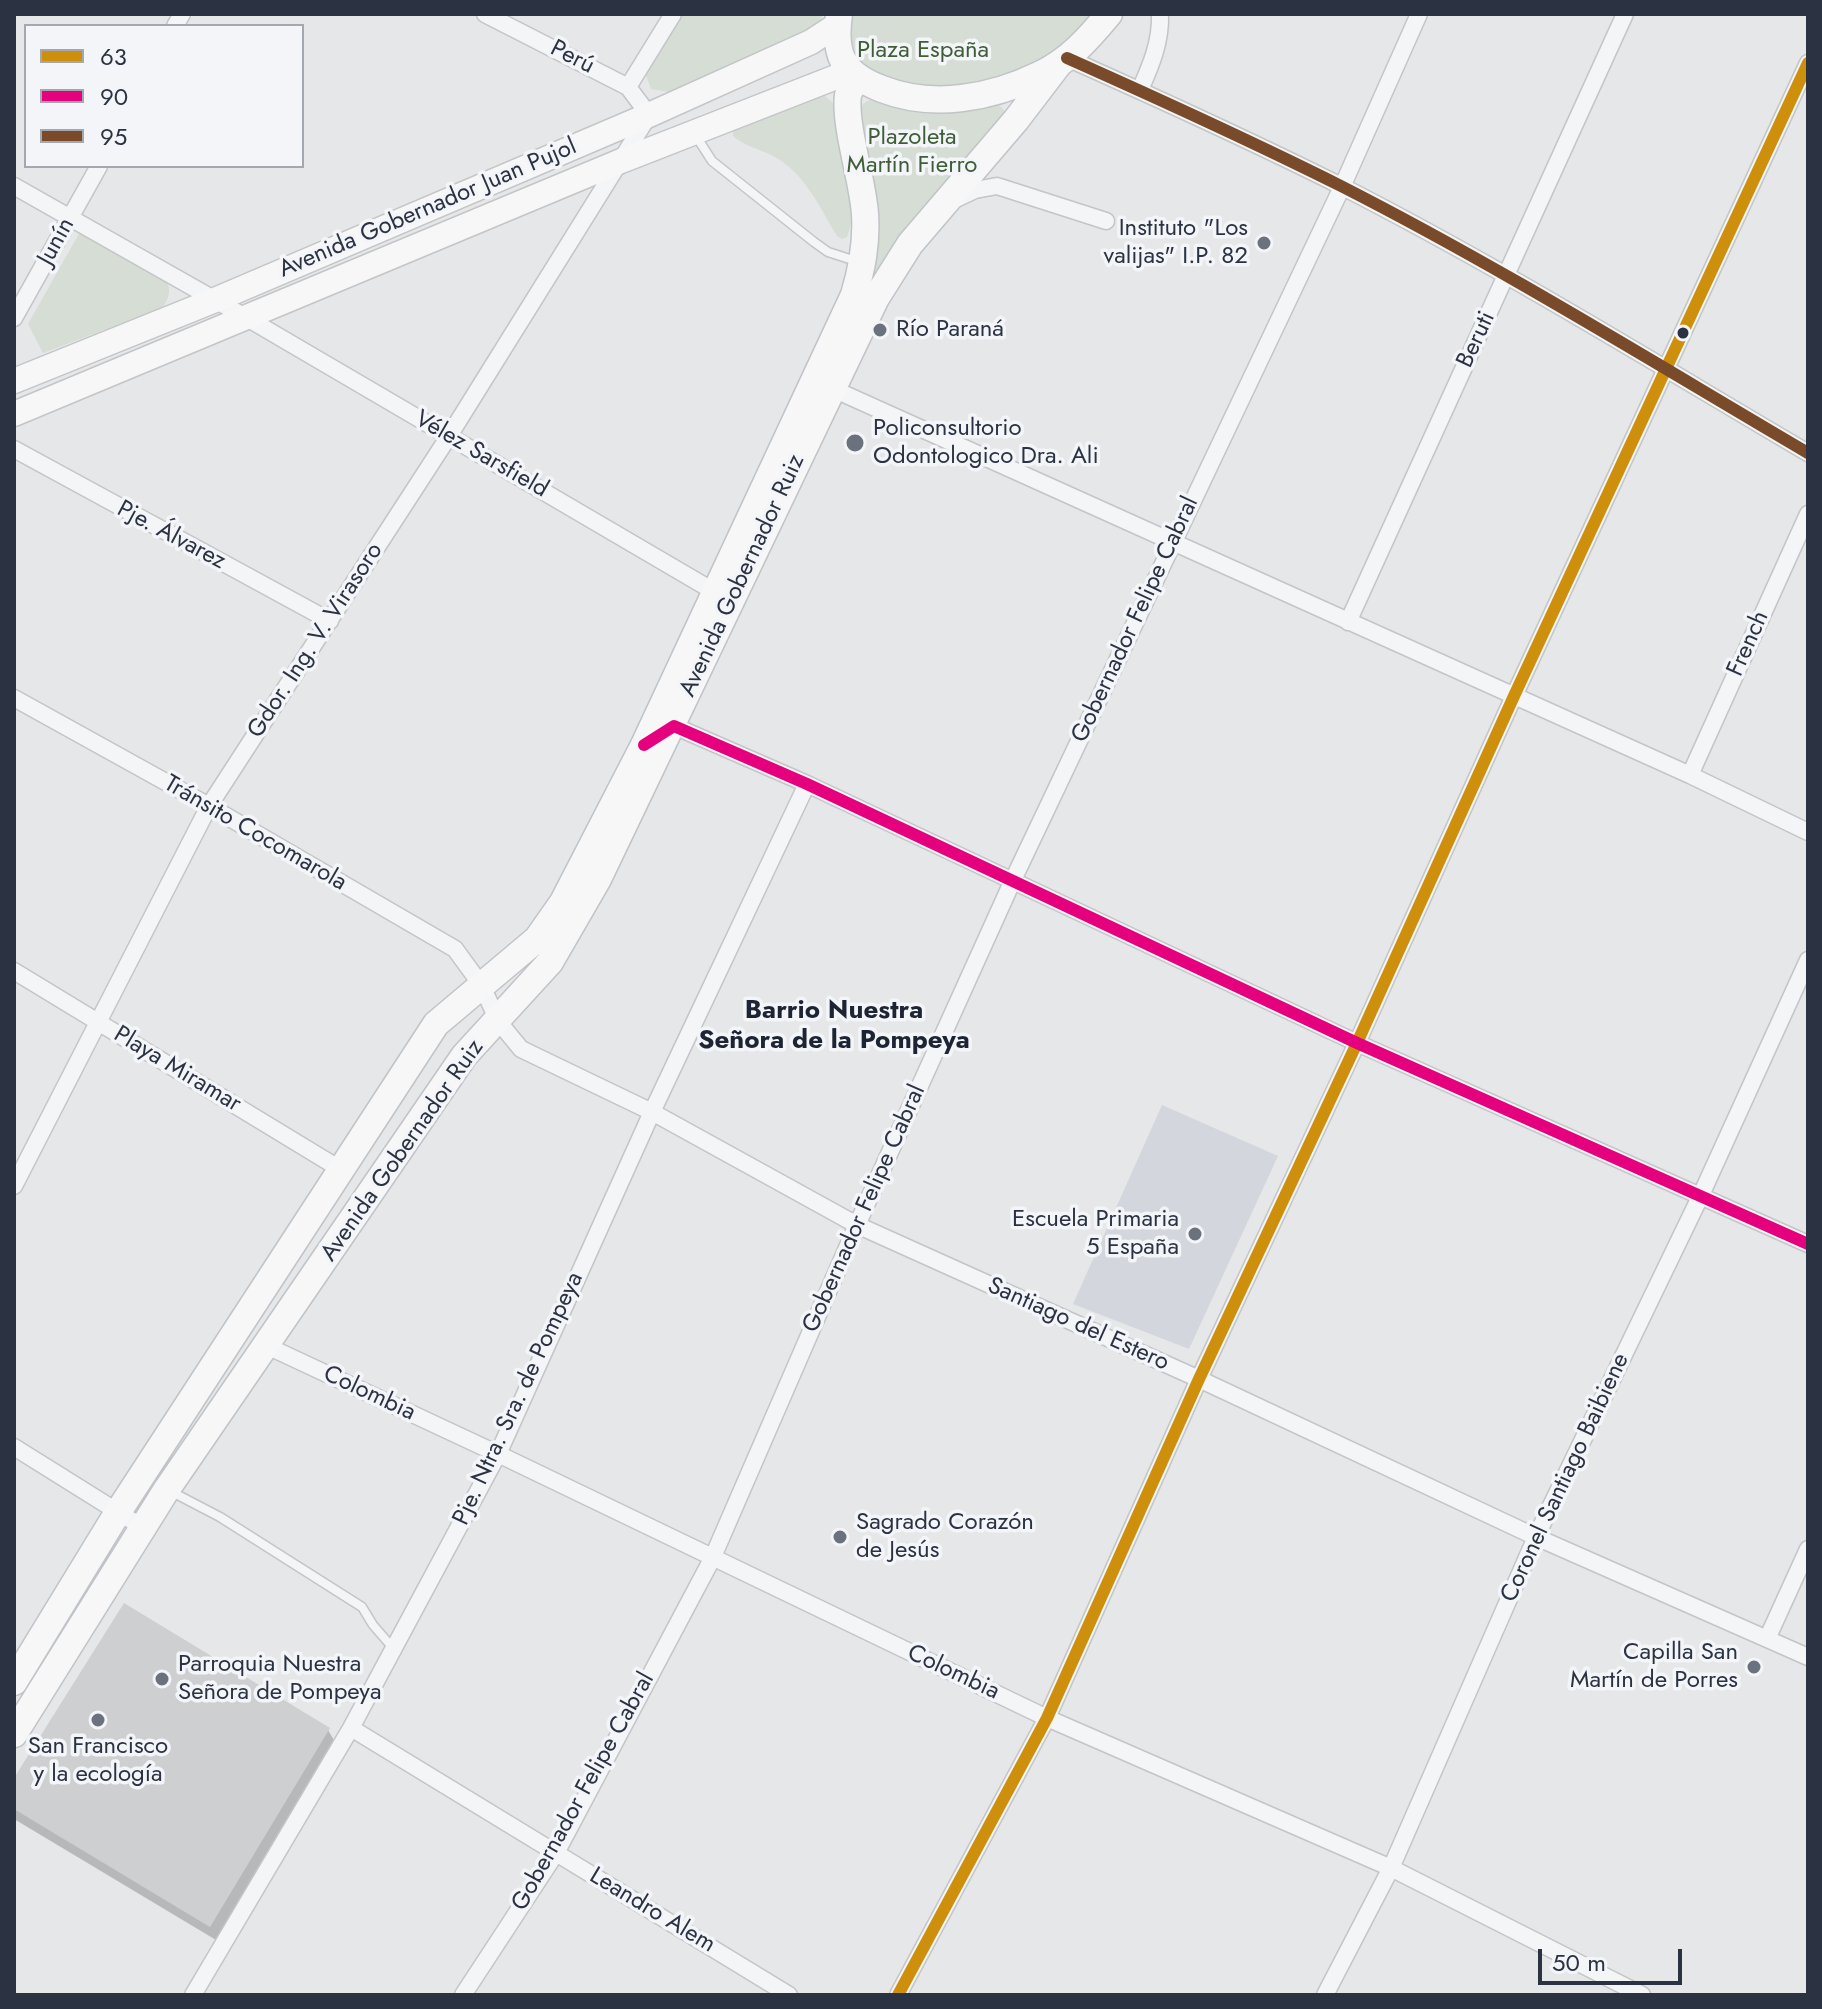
<!DOCTYPE html>
<meta charset="utf-8">
<style>
body{margin:0}
#map{position:relative;width:1822px;height:2009px;overflow:hidden;background:#e5e7e9;font-family:Jost,sans-serif}
canvas{display:block}
.frame{position:absolute;inset:0;border:16px solid #2b3343;pointer-events:none}
.legend{position:absolute;left:24px;top:24px;width:280px;height:144px;box-sizing:border-box;background:#f3f5f8;border:2px solid #a3a7b0;margin:0;padding:10px 14px;list-style:none;font-size:24px;color:#2b3343}
.legend li{display:flex;align-items:center;gap:16px;height:40px}
.legend b{width:40px;border:2px solid #a3a7b0}
.scale{position:absolute;left:1538px;top:1949px;width:144px;height:36px;box-sizing:border-box;border:4px solid #2b3343;border-top:0;padding-left:10px;font-size:24px;line-height:28px;white-space:nowrap;color:#2b3343;-webkit-text-stroke:6px #f3f5f8;paint-order:stroke}
</style>
<div id="map">
<canvas width="1822" height="2009"></canvas>
<div class="frame"></div>
<ul class="legend">
<li><b style="height:10px;background:#ce8f0d"></b>63</li>
<li><b style="height:10px;background:#e5007d"></b>90</li>
<li><b style="height:10px;background:#7a4b2a"></b>95</li>
</ul>
<div class="scale">50 m</div>
</div>
<script>
const context = document.querySelector('canvas').getContext('2d');
context.lineJoin = 'round';
function fill(path, color) {
  context.fillStyle = color;
  context.fill(path, 'evenodd');
}
function stroke(path, color, width, dash) {
  context.strokeStyle = color;
  context.lineWidth = width;
  context.lineCap = dash ? 'butt' : 'round';
  context.setLineDash(dash || []);
  context.stroke(path);
}
function label(font, color, halo, rows, align = 'center') {
  context.font = font + ' Jost,sans-serif';
  context.lineWidth = 7;
  context.setLineDash([]);
  context.textBaseline = 'middle';
  context.strokeStyle = halo;
  context.fillStyle = color;
  for (const [text, x, y, turn = 0] of rows) {
    context.save();
    context.translate(x, y);
    context.rotate((+turn || 0) * Math.PI / 180);
    context.textAlign = isNaN(turn) ? turn : align;
    if (halo) context.strokeText(text, 0, 0);
    context.fillText(text, 0, 0);
    context.restore();
  }
}
fill(new Path2D(`
 M1162,1105l116,51 -89,193 -116,-45z`), '#d3d6dc');
fill(new Path2D(`
 M680,14h142l-1,10 -7,8 -136,58 -9,2 -18,-3 -5,-14z
 M848,14h249c-22,22 -45,44 -74,57 -13,6 -57,19 -72,19 -34,2 -88,-9 -101,-45 -3,-9 -2,-21 -2,-31z
 M825,96l8,7 4,14 16,101 -6,19 -5,2 -5,-3c-18,-30 -32,-63 -64,-80 -13,-7 -29,-10 -40,-20v-6l83,-33z
 M879,98l119,6 6,6v8l-90,102 -55,91 15,-45 5,-26 -21,-128c5,-10 10,-13 21,-14z
 M81,230l85,48c5,13 4,19 -4,30l-119,45 -15,-29z`), '#d5ddd5');
fill(new Path2D(`
 M328,1730l10,17 -117,196 -207,-124v-37z`), '#0003');
fill(new Path2D(`
 M124,1603l206,125 -120,199 -196,-118v-31z`), '#cdcfd1');
const lane = new Path2D(`
 M696,136l16,25 102,81 14,10 31,10
 M172,1492l48,25 142,90 11,18 20,23`);
const street = new Path2D(`
 M175,26l7,-12
 M1067,58c92,41 184,83 274,128 159,81 312,176 467,267
 M628,87l45,-73
 M1140,90c11,-25 21,-48 20,-76
 M14,186l233,132 468,274
 M956,199l19,-9 22,-4 109,35
 M14,318l85,-152
 M831,388l859,387 118,57
 M14,449l316,172
 M1348,622l277,-608
 M14,698l195,108 246,143 27,37 16,35 23,28 131,63 205,113 342,154 337,158 272,120
 M664,731l10,-5 133,58 550,259 451,201
 M1690,775l118,-261
 M14,971l326,198
 M14,1186l195,-380 240,-370 200,-321 -21,-28 -143,-73
 M267,1346l231,108 549,264 344,150 251,127
 M14,1447l128,80
 M1767,1639l41,-90
 M351,1728l438,267
 M193,1995l158,-267 147,-274 154,-342 155,-328
 M463,1995l93,-142 156,-294 145,-334 156,-345 329,-693 77,-173
 M898,1995l149,-277 152,-339 158,-336 157,-347 294,-633
 M1325,1995l66,-127 145,-331 165,-342 107,-235`);
const secondary = new Path2D(`
 M14,381l201,-81 434,-185 162,-73 26,-17
 M14,414l607,-253 228,-89`);
const primary = new Path2D(`
 M839,14c-6,42 4,60 43,75 51,20 110,9 159,-15 29,-14 48,-36 68,-60
 M14,1682l104,-170 318,-488 101,-85 26,-37 81,-157 210,-450c8,-27 13,-52 11,-81 -2,-33 -21,-89 -17,-119 2,-6 5,-11 8,-17
 M14,1734l153,-245 297,-433 86,-94 48,-83 278,-581 34,-54 106,-124 42,-55`);
stroke(lane, '#c3c5c7', 11);
stroke(street, '#c3c5c7', 19);
stroke(secondary, '#c3c5c7', 27);
stroke(primary, '#c0c3c7', 29);
stroke(lane, '#f4f5f6', 8);
stroke(street, '#f4f5f6', 16);
stroke(secondary, '#f7f7f8', 24);
stroke(primary, '#f7f7f8', 26);
stroke(new Path2D(`
 M898,1995l149,-277 152,-339 158,-336 157,-347 294,-633`), '#ce8f0d', 12);
stroke(new Path2D(`
 M644,745l30,-19 133,58 550,259 451,201`), '#e5007d', 12);
stroke(new Path2D(`
 M1067,58c92,41 184,83 274,128 159,81 312,176 467,267`), '#7a4b2a', 12);
for (const [x, y, r, color] of [
 [1264,243,8,"#6c727d"],
 [880,330,8,"#6c727d"],
 [1683,333,7,"#2b3343"],
 [855,443,10,"#6c727d"],
 [1195,1234,8,"#6c727d"],
 [840,1537,8,"#6c727d"],
 [1754,1667,8,"#6c727d"],
 [162,1679,8,"#6c727d"],
 [98,1720,8,"#6c727d"]
]) {
  const dot = new Path2D();
  dot.arc(x, y, r, 0, 2 * Math.PI);
  context.fillStyle = color;
  context.fill(dot);
  stroke(dot, '#f3f5f8', 3);
}
label('24px', '#3f5e38', '#f3f5f8', [
 ["Plaza España",923,51],
 ["Plazoleta",912,138],
 ["Martín Fierro",912,166]
]);
label('24px', '#2b3343', '#f3f5f8', [
 ["Perú",572,58,27],
 ["Avenida Gobernador Juan Pujol",428,209,-23],
 ["Junín",57,242,-61],
 ["Beruti",1477,340,-65],
 ["Vélez Sarsfield",481,455,30],
 ["Pje. Álvarez",171,536,28],
 ["Avenida Gobernador Ruiz",743,576,-65],
 ["Gobernador Felipe Cabral",1136,620,-65],
 ["Gdor. Ing. V. Virasoro",316,641,-57],
 ["French",1749,644,-66],
 ["Tránsito Cocomarola",255,834,30],
 ["Playa Miramar",177,1070,31],
 ["Avenida Gobernador Ruiz",403,1151,-55],
 ["Gobernador Felipe Cabral",865,1209,-66],
 ["Santiago del Estero",1078,1325,24],
 ["Colombia",369,1394,25],
 ["Pje. Ntra. Sra. de Pompeya",519,1399,-65],
 ["Coronel Santiago Baibiene",1566,1478,-65],
 ["Colombia",953,1673,25],
 ["Gobernador Felipe Cabral",584,1792,-61],
 ["Leandro Alem",652,1911,31]
]);
label('24px', '#2b3343', '#f3f5f8', [
 ["Instituto \"Los",1248,229,"right"],
 ["valijas\" I.P. 82",1248,257,"right"],
 ["Río Paraná",896,330],
 ["Policonsultorio",873,429],
 ["Odontologico Dra. Ali",873,457],
 ["Escuela Primaria",1179,1220,"right"],
 ["5 España",1179,1248,"right"],
 ["Sagrado Corazón",856,1523],
 ["de Jesús",856,1551],
 ["Capilla San",1738,1653,"right"],
 ["Martín de Porres",1738,1681,"right"],
 ["Parroquia Nuestra",178,1665],
 ["Señora de Pompeya",178,1693],
 ["San Francisco",98,1747,"center"],
 ["y la ecología",98,1775,"center"]
], 'left');
label('bold 26px', '#1d2434', '#f3f5f8', [
 ["Barrio Nuestra",834,1012],
 ["Señora de la Pompeya",834,1042]
]);
</script>
